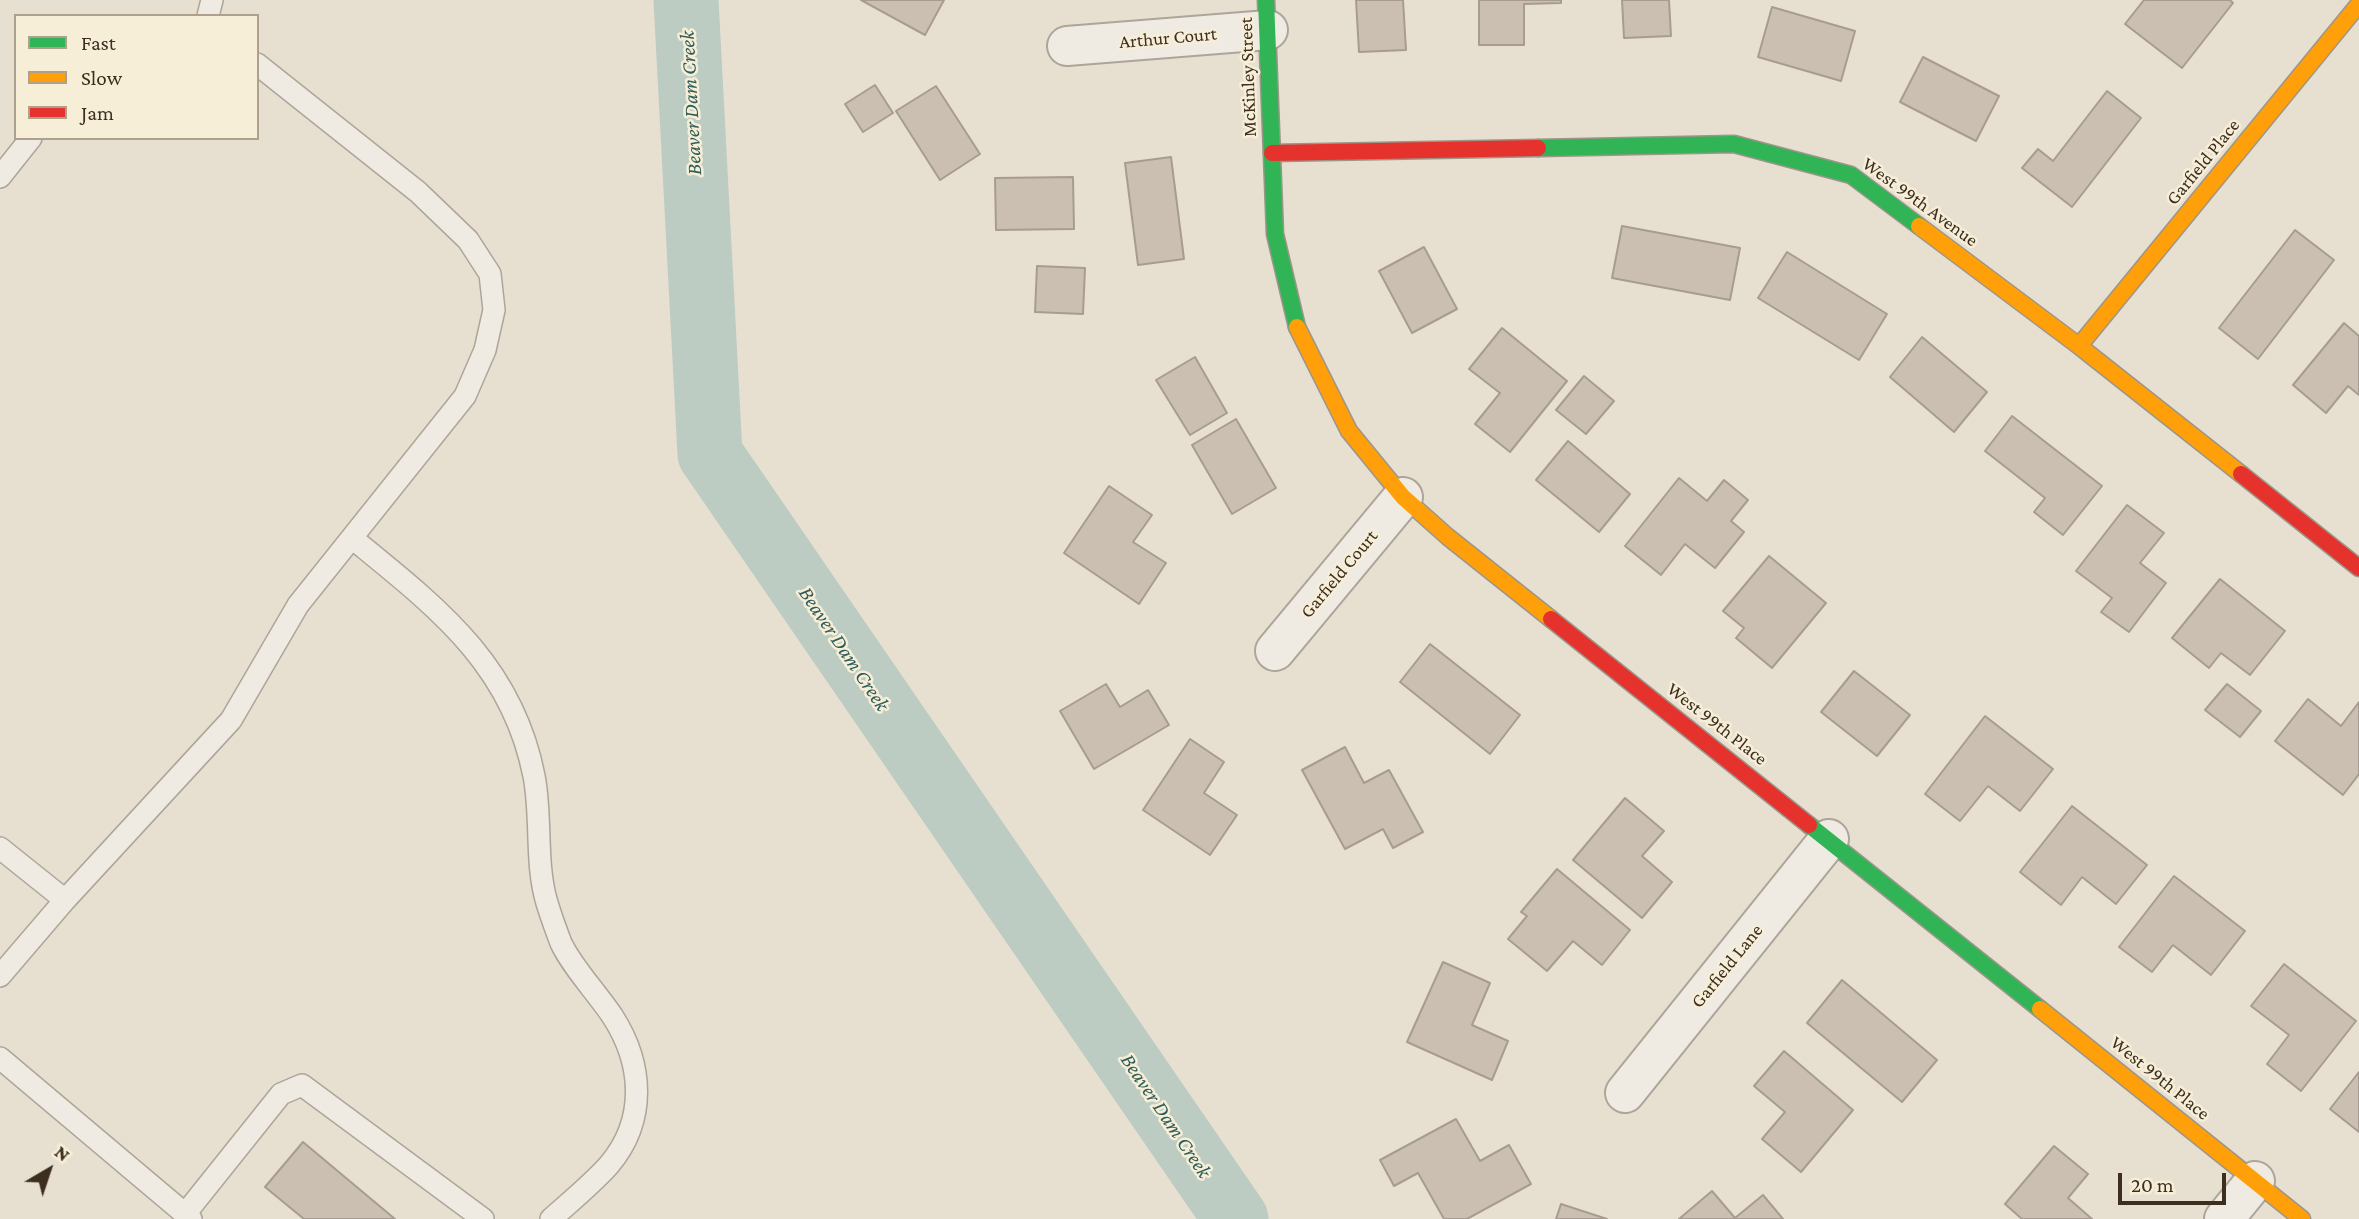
<!DOCTYPE html>
<style>
body{margin:0}
#map{position:relative;width:2359px;height:1219px;overflow:hidden;background:#e7e0d1;font-family:"Crimson Pro",serif}
canvas{display:block}
.legend{position:absolute;left:14px;top:14px;width:245px;height:126px;box-sizing:border-box;background:#f7eed8;border:2px solid #ada18e;margin:0;padding:9px 12px;list-style:none;font-size:21px;color:#3d2e20}
.legend li{display:flex;align-items:center;gap:14px;height:35px}
.legend b{width:35px;border:2px solid #ada18e}
.north{position:absolute;left:14px;top:1135px;width:70px;height:70px;-webkit-text-stroke:5px #f7eed8;paint-order:stroke;rotate:39deg;font-size:19px;font-weight:700;line-height:28px;text-align:center;color:#3d2e20}
.north::after{content:'';display:block;margin:auto;width:24px;height:32px;background:#3d2e20;clip-path:polygon(50% 0,100% 100%,50% 72%,0 100%)}
.scale{position:absolute;left:2118px;top:1173px;width:108px;height:32px;box-sizing:border-box;border:4px solid #3d2e20;border-top:0;padding-left:9px;font-size:21px;line-height:24px;white-space:nowrap;color:#3d2e20;-webkit-text-stroke:5px #f7eed8;paint-order:stroke}
</style>
<div id="map">
<canvas width="2359" height="1219"></canvas>
<ul class="legend">
<li><b style="height:9px;background:#30b455"></b>Fast</li>
<li><b style="height:9px;background:#ff9f0a"></b>Slow</li>
<li><b style="height:9px;background:#e5322d"></b>Jam</li>
</ul>
<div class="north">N</div>
<div class="scale">20 m</div>
</div>
<script>
const context = document.querySelector('canvas').getContext('2d');
context.lineJoin = 'round';
function stroke(path, color, width, dash) {
  context.strokeStyle = color;
  context.lineWidth = width;
  context.lineCap = dash ? 'butt' : 'round';
  context.setLineDash(dash || []);
  context.stroke(path);
}
function fill(path, color) {
  context.fillStyle = color;
  context.fill(path, 'evenodd');
}
function label(font, color, halo, rows, align = 'center') {
  context.font = font + ' "Crimson Pro",serif';
  context.lineWidth = 5;
  context.setLineDash([]);
  context.textBaseline = 'middle';
  context.strokeStyle = halo;
  context.fillStyle = color;
  for (const [text, x, y, turn = 0] of rows) {
    context.save();
    context.translate(x, y);
    context.rotate((+turn || 0) * Math.PI / 180);
    context.textAlign = isNaN(turn) ? turn : align;
    if (halo) context.strokeText(text, 0, 0);
    context.fillText(text, 0, 0);
    context.restore();
  }
}
stroke(new Path2D(`
 M686,0l24,454 526,765`), '#bcccc2', 65);
const building = new Path2D(`
 M861,0h83l-19,35z
 M1356,0h47l3,50 -47,2z
 M1479,0h82v3l-37,1v41h-45z
 M1622,0h47l2,36 -47,2z
 M2144,0h86l3,3 -51,65 -57,-44z
 M1772,7l83,24 -14,50 -83,-24z
 M1923,57l76,39 -23,45 -76,-39z
 M875,85l18,28 -30,19 -18,-28z
 M936,86l44,68 -40,26 -44,-69z
 M2107,91l34,27 -69,89 -50,-39 16,-19 15,12z
 M1171,157l13,102 -46,6 -13,-102z
 M1073,177l1,52 -78,1 -1,-52z
 M1622,226l118,22 -10,52 -118,-22z
 M2295,230l39,30 -76,99 -39,-31z
 M1424,247l33,62 -45,24 -33,-62z
 M1787,252l100,62 -28,46 -101,-62z
 M1037,266l48,2 -2,46 -48,-2z
 M2344,323l15,13v59l-11,-9 -22,27 -33,-28z
 M1502,328l65,53 -57,71 -35,-28 25,-31 -31,-24z
 M1922,337l65,55 -33,40 -64,-55z
 M1195,357l32,56 -37,22 -34,-55z
 M1584,376l30,25 -28,33 -30,-24z
 M2012,416l90,70 -39,49 -29,-23 11,-14 -60,-47z
 M1236,419l40,69 -44,26 -40,-69z
 M1568,441l62,53 -31,38 -63,-52z
 M1679,478l28,23 17,-21 24,20 -17,21 13,11 -29,36 -30,-24 -24,31 -36,-29z
 M1109,486l43,29 -19,27 33,21 -27,41 -75,-51z
 M2127,505l37,28 -24,30 26,20 -37,49 -28,-20 11,-14 -36,-27z
 M1769,556l57,47 -54,65 -36,-30 8,-10 -21,-17z
 M2220,579l65,52 -35,44 -29,-22 -12,15 -37,-30z
 M1430,644l90,71 -30,39 -90,-72z
 M1854,671l56,44 -33,41 -56,-44z
 M1106,684l14,23 28,-17 21,35 -75,44 -34,-58z
 M2227,684l34,27 -21,26 -35,-27z
 M2308,699l33,27 18,-24v72l-16,21 -68,-54z
 M1985,716l68,53 -33,42 -32,-25 -28,35 -35,-27z
 M1190,739l34,23 -20,31 33,22 -27,40 -67,-45z
 M1345,747l19,36 25,-13 34,62 -30,16 -10,-19 -38,20 -43,-79z
 M1625,798l39,33 -22,25 30,26 -30,36 -69,-58z
 M2072,806l75,59 -31,39 -34,-27 -21,28 -41,-33z
 M1557,869l73,61 -28,35 -29,-24 -26,30 -39,-32 19,-23 -6,-4z
 M2174,876l71,55 -34,44 -38,-30 -21,27 -33,-25z
 M1443,962l47,21 -18,42 36,16 -16,39 -85,-38z
 M2284,964l72,57 -55,70 -34,-27 22,-29 -38,-29z
 M1842,980l95,80 -35,42 -95,-79z
 M1784,1051l69,59 -52,62 -39,-33 23,-27 -31,-26z
 M2359,1072v60l-29,-23z
 M1456,1119l24,42 29,-16 22,39 -64,35h-23l-26,-46 -24,13 -14,-26z
 M303,1142l92,77h-91l-39,-32z
 M2054,1146l34,28 -20,24 24,21h-70l-17,-15z
 M1712,1191l23,27 28,-23 20,24h-104z
 M1561,1204l46,15h-51z`);
fill(building, '#cbbfb2');
stroke(building, '#a89c90', 2);
const lane = new Path2D(`
 M208,16l4,-16
 M0,177l31,-39
 M352,538c83,68 160,125 182,238 8,40 1,88 13,127 4,13 9,27 14,40 11,24 37,51 52,74 30,47 34,103 -4,148 -17,19 -39,37 -58,54
 M0,848l65,52
 M0,976l65,-76 166,-180 67,-115 167,-209 20,-46 9,-40 -4,-36 -22,-34 -50,-48 -161,-128
 M0,1058l191,161
 M185,1214l96,-120 21,-9 181,134`);
const street = new Path2D(`
 M1067,46l201,-16
 M1275,651l128,-154
 M1625,1093l204,-254
 M2224,1219l31,-38`);
const fast = new Path2D(`
 M1266,0l9,234 22,93
 M1538,148l196,-4 117,31 68,51
 M1809,825l231,184`);
const slow = new Path2D(`
 M1919,226l160,120 162,128
 M1297,327l52,104 54,66 45,40 103,82
 M2079,346l280,-342
 M2040,1009l262,210`);
const jam = new Path2D(`
 M1272,153l266,-5
 M2241,474l118,94
 M1551,619l258,206`);
stroke(lane, '#ada599', 24);
stroke(street, '#ada599', 42);
stroke(fast, '#9c958a', 19);
stroke(slow, '#9c958a', 19);
stroke(jam, '#9c958a', 19);
stroke(lane, '#efebe3', 21);
stroke(street, '#efebe3', 38);
stroke(fast, '#30b455', 16);
stroke(slow, '#ff9f0a', 16);
stroke(jam, '#e5322d', 16);
label('19px', '#3d2e20', '#f7eed8', [
 ["Arthur Court",1168,38,-5],
 ["McKinley Street",1248,77,-92],
 ["Garfield Place",2203,162,-51],
 ["West 99th Avenue",1920,202,36],
 ["Garfield Court",1339,574,-50],
 ["West 99th Place",1717,724,38],
 ["Garfield Lane",1727,966,-51],
 ["West 99th Place",2160,1078,39]
]);
label('italic 21px', '#2f5d5a', '#f7eed8', [
 ["Beaver Dam Creek",691,103,-93],
 ["Beaver Dam Creek",844,649,56],
 ["Beaver Dam Creek",1166,1116,56]
]);
</script>
